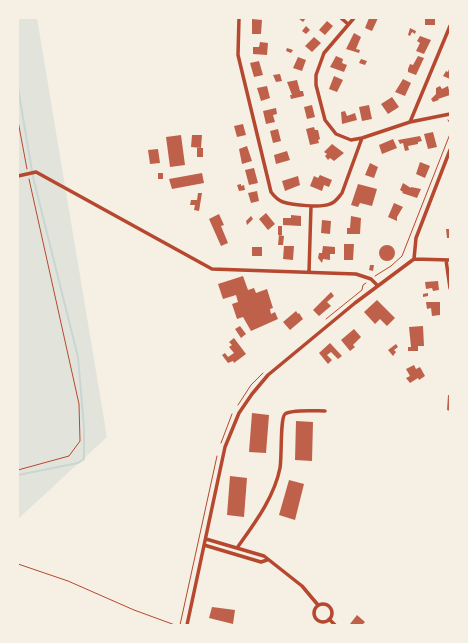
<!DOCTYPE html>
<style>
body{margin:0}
#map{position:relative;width:468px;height:643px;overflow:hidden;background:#f6efe4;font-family:"Fira Sans",sans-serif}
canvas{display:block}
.frame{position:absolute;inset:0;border:19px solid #f6efe4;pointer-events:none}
</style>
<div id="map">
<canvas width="468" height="643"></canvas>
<div class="frame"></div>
</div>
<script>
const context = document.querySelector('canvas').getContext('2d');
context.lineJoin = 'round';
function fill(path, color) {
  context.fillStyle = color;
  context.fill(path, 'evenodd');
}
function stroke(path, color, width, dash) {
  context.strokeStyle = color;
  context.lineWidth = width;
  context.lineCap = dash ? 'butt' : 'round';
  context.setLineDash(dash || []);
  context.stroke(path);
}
fill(new Path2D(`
 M18,18h19l70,419 -89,82z`), '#e2e4dc');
stroke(new Path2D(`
 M18,88l15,89 45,180 6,71v31l-6,4 -60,12`), '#c9d6d2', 2);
fill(new Path2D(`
 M298,18h8l-3,4z
 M369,18h9l-6,13 -7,-3z
 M425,18h10v7h-10z
 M252,19l10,1 -1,14h-9z
 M327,21l6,5 -8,9 -6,-5z
 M306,26l4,4 -4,4 -4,-3z
 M410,28l6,3 -1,3 -3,-2 -2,4 -2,-1z
 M354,33l7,4 -5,12 4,1 -1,3 -13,-4z
 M420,36l11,4 -7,14 -8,-3 4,-8 -3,-2z
 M314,37l7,6 -9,9 -7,-6z
 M260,42l8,1 -1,12 -14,-1v-7h6z
 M287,48l6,2 -2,3 -5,-2z
 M336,56l7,3 -1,4 5,2 -3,7 -14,-5z
 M418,56l6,2 -8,17 -8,-3v-3l2,-5 3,1z
 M298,57l8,3 -4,11 -9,-3z
 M361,59l6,2 -2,4 -6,-2z
 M259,61l4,14 -9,2 -4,-14z
 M450,66v13l-7,-3 3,-5 2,1z
 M280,74l2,7 -6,1 -3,-7z
 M334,76l9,4 -6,12 -8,-3z
 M403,79l8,4 -6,13 -10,-4z
 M297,80l3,11h3l1,5 -13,3 -1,-4h2l-5,-13z
 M267,86l3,12 -9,3 -4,-13z
 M440,86l2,3 6,-3 2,9 -12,4 1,1 -6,2 -2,-3 5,-5v-6z
 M392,97l7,10 -11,7 -7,-10z
 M312,105l3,12 -8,2 -3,-12z
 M369,105l3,14 -10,2 -3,-14z
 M276,108l1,6 -4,1 2,7 -9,2 -3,-13z
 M345,111l2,5 8,-3 2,7 -15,4 -1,-12z
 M243,124l3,11 -9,2 -3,-11z
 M314,127l1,3h3l2,9 -2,1 1,3 -9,2 -4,-16z
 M278,129l3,12 -8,2 -3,-12z
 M433,132l4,15 -9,2 -4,-15z
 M181,135l4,30 -15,2 -4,-30z
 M192,135h10l-1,13 -10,-1z
 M420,136l2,5 -4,1v2l-10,2 1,4 -4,1 -2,-8 -3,1 -2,-4z
 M393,139l4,9 -15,6 -3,-9z
 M332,144l12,9 -10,8 -4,-3 -2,2 -3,-4 2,-2 -3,-2z
 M247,146l5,15 -10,3 -3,-15z
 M197,148h6v9h-6z
 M158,149l2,14 -10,1 -2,-14z
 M287,151l3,9 -14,4 -2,-9z
 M420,162l10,4 -5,12 -9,-4z
 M370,163l8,4 -4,11 -9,-3z
 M254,168l4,15 -9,2 -4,-15z
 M158,173h5v6h-5z
 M202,173l2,10 -32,6 -3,-10z
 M320,175l12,5 -3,7 -5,-2 -2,6 -12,-5 4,-10 4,2z
 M298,176l2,9 -15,6 -3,-10z
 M403,183l8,5v-1l10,2 -4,9 -15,-5 1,-1 -3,-2z
 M241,184v2l3,-1 1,5 -6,1 -2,-6z
 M358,184l19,5 -5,17 -12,-3 -2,4 -7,-2z
 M257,191l2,10 -8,2 -3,-10z
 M198,193h4l-3,18 -5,-1 1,-5h-5l1,-5h6z
 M394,203l9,4 -6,10v4l-9,-4z
 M266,213l9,11 -7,6 -9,-11z
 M219,214l5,11 -3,1 7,17 -7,3 -12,-27z
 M291,215l10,1v10l-18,-1v-7h8z
 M251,216l2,3 -6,6 -1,-4z
 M351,216l10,2 -1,16h-13v-6h3z
 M322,220l9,1 -1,13 -9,-1z
 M278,226h4v9h-4z
 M446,229h4v9h-3z
 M279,235l5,1 -1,9h-5z
 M344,244h10l-1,16h-9z
 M379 253a8 8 0 1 1 16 0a8 8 0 1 1-16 0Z
 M284,246h10l-1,14 -10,-1z
 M323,246l12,1v7h-5v6l-7,-1 -1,4 -4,-5 1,-5h3z
 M252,247h10v9h-10z
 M370,265h4l-1,6 -4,-1z
 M243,276l5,14 6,-2 2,5 11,-4 6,19 -3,1 1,5 4,-2 3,7 -27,12 -8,-14 -6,2 -5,-15 6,-2 -2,-7 -13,4 -5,-15z
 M438,281l1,9 -6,1 -1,-3 -6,1 -1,-7z
 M331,292l3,4 -7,6 4,4 -12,10 -6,-6z
 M428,293v3l-5,1v-3z
 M377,300l18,18 -8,8 -7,-7 -5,5 -11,-12z
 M426,302h14v13l-8,1 -1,-8 -4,1z
 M296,311l2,3 1,-1 4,6 -13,11 -7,-8z
 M240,326l6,8 -5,4 -6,-9z
 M423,326l1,20h-6v5h-10v-4h3l-2,-20z
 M354,329l7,8 -8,8 2,2 -5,4 -9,-11z
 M234,338l12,16 -12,9 -1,-2 -5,2 -6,-8 3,-2 3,4 6,-4 -5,-6 3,-2 -3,-3z
 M330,343l12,13 -4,3 -7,-7 -4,3 5,5 -4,4 -9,-11z
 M396,344l2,3 -4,3 2,2 -3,4 -5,-6z
 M414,365l2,4 4,-2 5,9 -6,4 -1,-2 -8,5 -4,-5 4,-2 -4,-7z
 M448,395h2v16l-3,-1z
 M252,413l17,2 -3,38 -17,-1z
 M296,421l17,1 -1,39 -17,-1z
 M230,476l17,2 -3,39 -17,-2z
 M289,480l15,4 -9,36 -16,-5z
 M212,607l23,3 -2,14 -24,-6z
 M357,615l8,7 -3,3h-11l-1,-1z`), '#bf614a');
stroke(new Path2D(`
 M448,120l2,3
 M18,121l9,48
 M375,276l16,-10 11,-10 48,-122
 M326,319l36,-29 1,-5 3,-2
 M238,405l13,-20 12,-12
 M221,443l11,-29
 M18,470l51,-14 11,-15 -1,-37 -50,-225
 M18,564l50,17 66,29 41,15
 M180,625l37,-169`), '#b5482f', 1);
stroke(new Path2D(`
 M239,18l-1,37 33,137c3,4 6,8 12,10 10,3 38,6 47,2 6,-2 8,-6 12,-11l20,-55
 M341,18l7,6
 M354,18l-30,35 -8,22v10l9,35 11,14 15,6 11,-2 48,-16 40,-8
 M410,122l40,-96
 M18,176l18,-4 176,97 144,5 15,5 6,6
 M414,259l36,1
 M446,260l4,28
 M309,272l2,-66
 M206,539l58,17 38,30 16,19
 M204,545l57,17 6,-2
 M237,548c17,-24 37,-50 43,-80 2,-11 0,-50 5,-54 6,-5 31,-3 40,-3
 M314 613a9 9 0 1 1 18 0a9 9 0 1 1-18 0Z
 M329,619l6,6
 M187,625l38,-178 14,-34 13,-19 16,-19 87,-72 59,-44 2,-21 34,-88`), '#b5482f', 3.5);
</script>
